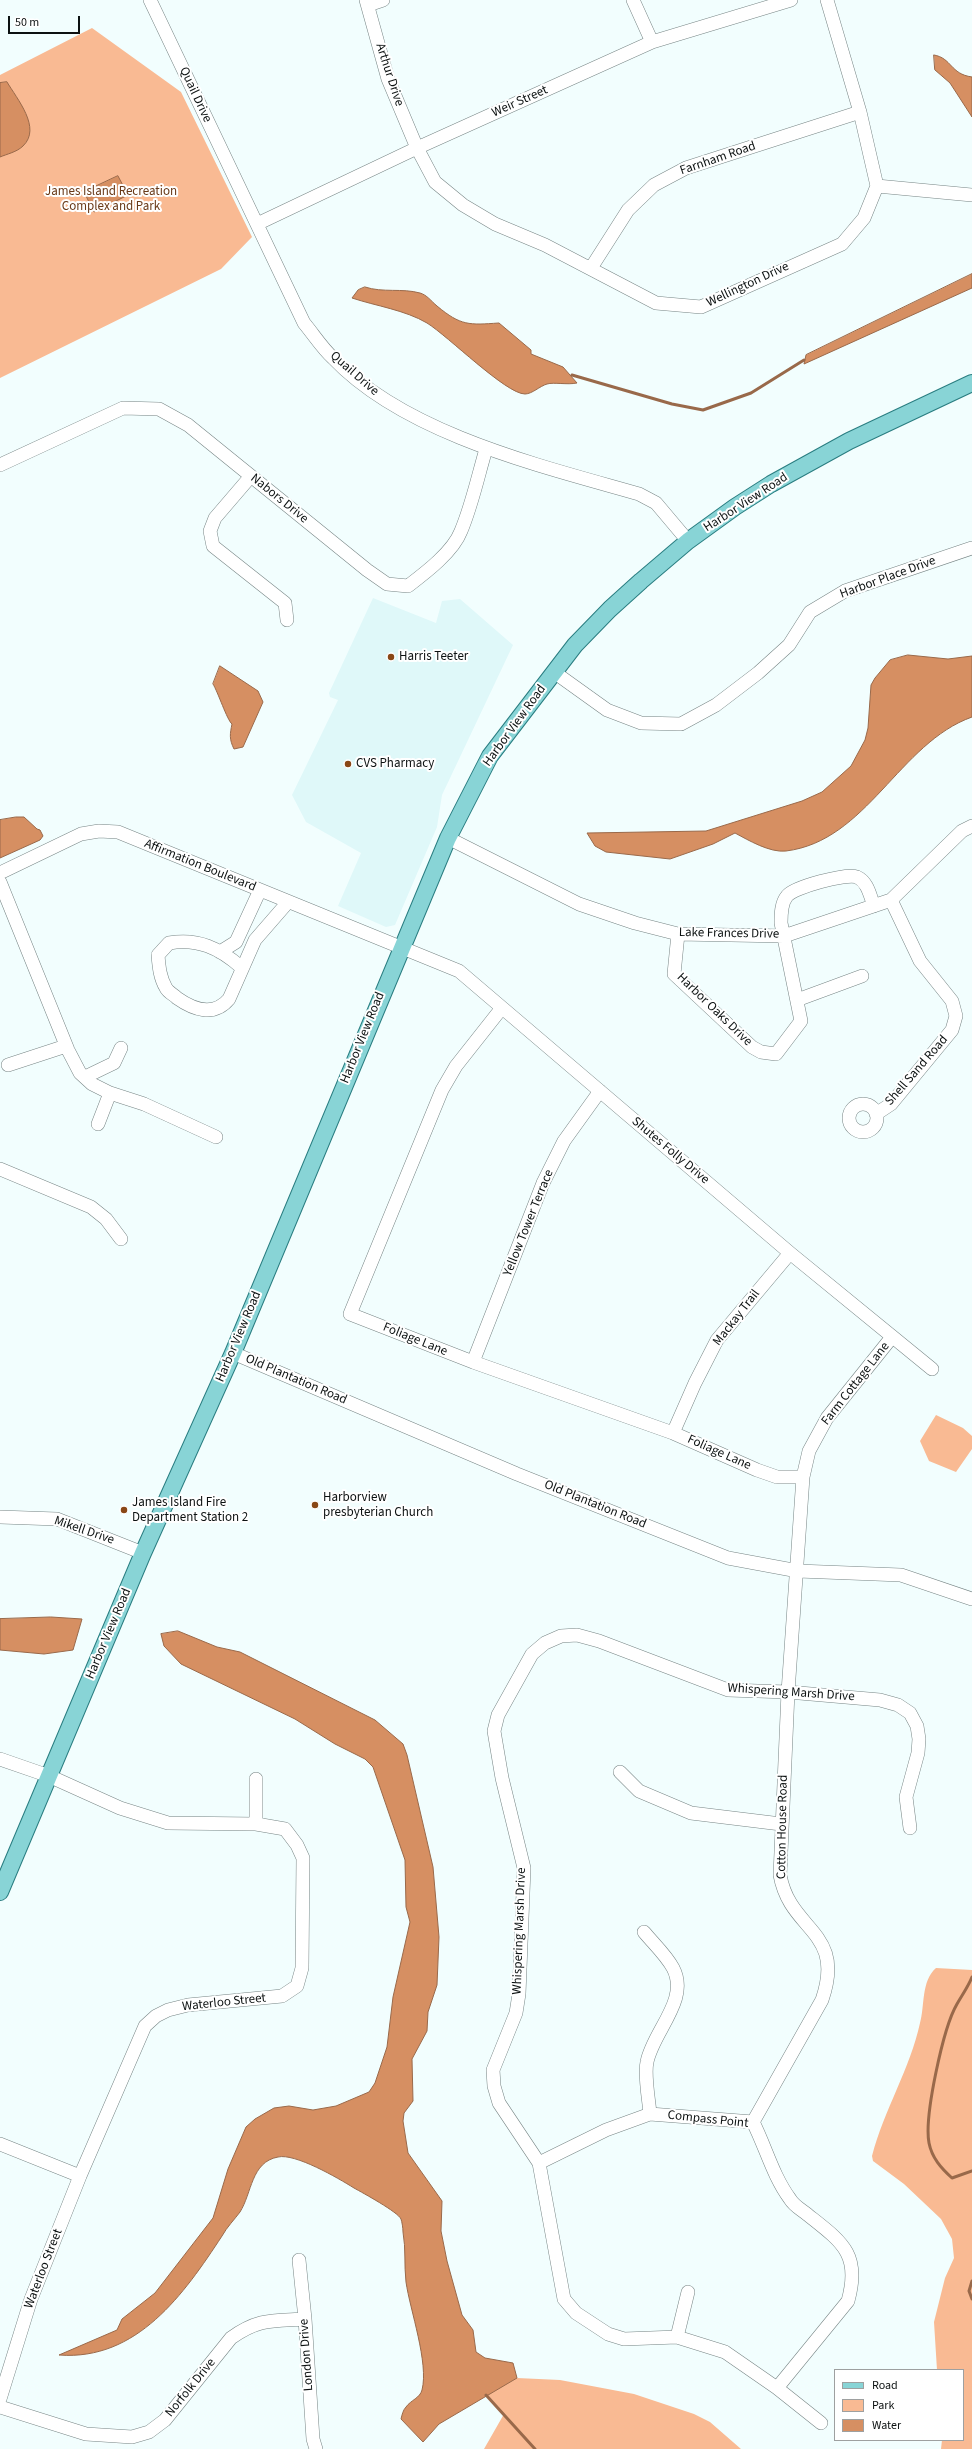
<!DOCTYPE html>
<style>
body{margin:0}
#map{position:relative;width:972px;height:2449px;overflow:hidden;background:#f2fefe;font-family:"Source Sans 3",sans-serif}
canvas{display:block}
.legend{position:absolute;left:834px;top:2369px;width:130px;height:72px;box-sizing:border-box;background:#fff;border:1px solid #9ea0a0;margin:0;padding:5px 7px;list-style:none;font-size:12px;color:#0c1111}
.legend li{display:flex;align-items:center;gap:8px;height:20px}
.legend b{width:20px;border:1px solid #9ea0a0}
.scale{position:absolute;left:8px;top:16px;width:72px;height:18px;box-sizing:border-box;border:2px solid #0c1111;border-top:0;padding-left:5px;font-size:12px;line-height:14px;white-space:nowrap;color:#0c1111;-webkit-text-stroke:3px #fff;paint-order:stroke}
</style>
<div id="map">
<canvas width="972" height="2449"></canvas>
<ul class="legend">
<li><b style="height:5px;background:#88d4d6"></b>Road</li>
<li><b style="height:11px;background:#f9ba93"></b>Park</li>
<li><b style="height:11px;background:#d68f62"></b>Water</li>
</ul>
<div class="scale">50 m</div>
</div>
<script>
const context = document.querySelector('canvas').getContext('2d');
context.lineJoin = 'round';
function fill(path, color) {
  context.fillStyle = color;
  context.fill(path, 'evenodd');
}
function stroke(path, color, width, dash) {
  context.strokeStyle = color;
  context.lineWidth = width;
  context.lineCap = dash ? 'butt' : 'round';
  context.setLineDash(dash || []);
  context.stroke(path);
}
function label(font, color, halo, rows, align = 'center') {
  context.font = font + ' "Source Sans 3",sans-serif';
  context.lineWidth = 4;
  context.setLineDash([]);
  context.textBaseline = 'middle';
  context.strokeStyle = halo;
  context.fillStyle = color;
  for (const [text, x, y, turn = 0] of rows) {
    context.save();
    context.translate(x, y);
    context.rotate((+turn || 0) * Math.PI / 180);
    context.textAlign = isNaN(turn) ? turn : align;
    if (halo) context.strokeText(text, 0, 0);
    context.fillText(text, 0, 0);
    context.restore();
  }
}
fill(new Path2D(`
 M373,598l63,25 6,-22 18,-2 53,46 -71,150 -5,32 -42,98 -9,2 -48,-21 23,-53 -55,-31 -14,-27 46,-95 -8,-3 -1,-4z`), '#dff8f9');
fill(new Path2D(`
 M92,28l89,64 71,145 -31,32 -221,109v-303z
 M936,1415l27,13 9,8v13l-16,23 -27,-11 -9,-20z
 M936,1968l36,2v479h-31l1,-9h21v-70h-26l-3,-48 11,-44 9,-20 -2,-19 -11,-20 -37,-35 -31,-23 -1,-5c12,-46 38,-87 48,-133 5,-17 1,-42 16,-55z
 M517,2378l43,2 74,14 60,20 16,8 31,27h-257l20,-35 -18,-19z`), '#f9ba93');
const water = new Path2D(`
 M934,55c18,3 16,19 38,22v40l-22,-34 -15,-13z
 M7,82c10,17 35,46 16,64 -6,6 -16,8 -23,11v-74z
 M118,176l10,19 -34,17 -10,-20z
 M972,274v14l-168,76 2,-9z
 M365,287c18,6 37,1 55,6 7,2 11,8 17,13 24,20 32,19 62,17l32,27v4l32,13 14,16c-10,2 -23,-1 -30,1 -7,2 -15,10 -22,10 -19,0 -77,-58 -98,-71 -22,-13 -51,-17 -75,-25l6,-8z
 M908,655l40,4 24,-3v61c-73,26 -105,124 -186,134 -16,2 -38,-11 -51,-18l-22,11 -43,15 -64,-7 -11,-6 -8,-13 119,-2 96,-30 20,-9 29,-26 14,-26 3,-12 3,-43 4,-7 15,-18z
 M220,666l38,25 5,11 -20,45 -9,2c-5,-10 -4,-15 -2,-25 -5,-4 -14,-32 -19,-40z
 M16,817h8l13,12 3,1 3,6 -3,4 -40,18v-38z
 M51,1617l31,2 -9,31 -29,4 -44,-4v-31z
 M178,1631l39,16 23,5 135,68 28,24 4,11 26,112 6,70 -2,48 -9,27 -1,19 -15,28 1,42 -9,12 -1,8 5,32 34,48 -1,30 6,30 15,54 11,15 3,22 9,6 28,5 4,15 -78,46 -16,18 -22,-23c1,-4 2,-9 5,-12 5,-7 14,-9 16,-17 7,-27 -12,-80 -16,-108 -2,-17 0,-33 -3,-50 0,-4 -1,-10 -2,-13 -3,-7 -38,-26 -47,-31 -16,-10 -59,-35 -76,-31 -27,5 -26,36 -38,55 -6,8 -13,15 -18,24 -38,58 -85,125 -163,119l58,-25 5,-11 33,-26 58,-75 15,-49 18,-42 9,-8 19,-11 15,-2 24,4 23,-4 33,-14 6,-9 12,-36 6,-50 17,-75 -4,-15 -1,-47 -32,-93 -8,-8 -30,-15 -40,-25 -114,-55 -17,-18 -3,-12z`);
fill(water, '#d68f62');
stroke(water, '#99694a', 1);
stroke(new Path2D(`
 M572,375l100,29 31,6 48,-17 53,-33
 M972,1977c-4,10 -10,18 -15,27 -14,24 -33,113 -28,139 3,15 12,25 23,35l20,-7
 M972,2281l-3,10 3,8
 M486,2395l49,54`), '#99694a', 3);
const minor = new Path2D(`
 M150,0l154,323c10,12 18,25 29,35 72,76 208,108 306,136l17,9 32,38
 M366,0l22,79 29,69 18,34 28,23 32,19 50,21 111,58 45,4 141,-63 22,-26 13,-32 -17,-74 -33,-112
 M633,0l19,42
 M368,5l15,-5
 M877,186l95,9
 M257,224l160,-76 235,-106 139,-42
 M591,268l37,-58 26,-25 32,-17 174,-56
 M0,465l123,-57 36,1 29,16 179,145 20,14 21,2c17,-13 45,-34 53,-55 11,-26 17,-55 25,-82
 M251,476l-36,42 -5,13 3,15 72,57 2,17
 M554,672l53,38 34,13 40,1 35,-19 42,-32 31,-28 21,-33 35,-21 127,-43
 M448,838l131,66 56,19 43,11 106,2 107,-36 71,-69 10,-5
 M0,873l81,-39 18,-3 19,1 341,139 331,282 142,116
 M0,882l68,168 12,23 12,11 18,9 34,11 72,33
 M678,934l-4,40 78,73 9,5 15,2 25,-33 -20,-98c0,-8 0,-20 6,-27 7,-9 59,-23 70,-19 11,5 13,19 17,29
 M220,952l16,-10 24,-52
 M241,967c-22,-19 -43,-29 -72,-24l-11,12c1,12 2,23 8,33 2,4 8,7 11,10 17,12 37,19 52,1l26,-59 33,-38
 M797,1000l65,-24
 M501,1009l-45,57 -14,24 -92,224 123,48 200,71 84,37 20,7h26
 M8,1065l58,-19
 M85,1077l29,-14 7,-15
 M849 1118a14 14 0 1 1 28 0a14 14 0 1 1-28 0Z
 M876,1114l15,-10 61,-74 4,-14 -4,-15 -32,-40 -29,-61
 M98,1124l12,-31
 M0,1169l91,38 15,12 15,20
 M233,1353l284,121 211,84 70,13 103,4 71,24
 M473,1362l70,-179 21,-42 36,-50
 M673,1433l22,-50 22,-43 73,-87
 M0,1517l57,2 86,34
 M0,1759l49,17 71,32 48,15 88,1 29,5 12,16 6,13 -1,110 -5,18 -15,10 -94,9 -20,5 -12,6 -11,10 -65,150 -49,123 -31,100
 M620,1772l19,19 52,22 90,11
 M256,1779v45
 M644,1932c9,11 22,23 29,36 17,32 -20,63 -26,94 -3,13 2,38 3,52
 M753,2122l69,-122c24,-70 -32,-68 -42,-125l8,-183 15,-215 6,-26 18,-33 65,-81
 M0,2144l80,32
 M539,2163l67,-33 44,-16 103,8c13,26 20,54 37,77 4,7 12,11 18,16 34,27 53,39 40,86l-71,87
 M299,2260l6,59 8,120 3,10
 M677,2337l11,-45
 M0,2407l86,27 46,3 17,-5 16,-12 66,-82c28,-20 42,-17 74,-19
 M821,2423l-44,-35 -52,-36 -48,-15 -53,2 -16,-5 -32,-21 -12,-14 -25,-136 -40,-60 -5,-17 -1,-16 23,-57 3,-19 5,-126 -22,-90 -8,-47 4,-16 34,-61 13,-11 16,-7 16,-1 22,6 129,49 60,2 92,8 18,5 12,8 7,13 2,13 -1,14 -12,44 4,31`);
const major = new Path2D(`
 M0,1892l143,-339 90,-200 215,-515 42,-82 85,-111 35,-36 31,-28 47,-40 47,-34 36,-23 78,-43 123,-58`);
stroke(minor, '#778585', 14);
stroke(major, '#297d80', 18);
stroke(minor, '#fff', 13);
stroke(major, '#88d4d6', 16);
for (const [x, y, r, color] of [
 [391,657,4,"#894716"],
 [348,764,4,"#894716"],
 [315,1505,4,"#894716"],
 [124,1510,4,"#894716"]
]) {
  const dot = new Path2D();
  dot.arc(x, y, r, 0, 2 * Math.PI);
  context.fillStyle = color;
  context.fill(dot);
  stroke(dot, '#fff', 1.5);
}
label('13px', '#0c1111', '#fff', [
 ["Arthur Drive",389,75,72],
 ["Quail Drive",195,95,65],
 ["Weir Street",520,102,-24],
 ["Farnham Road",718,159,-19],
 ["Wellington Drive",748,285,-25],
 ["Quail Drive",354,374,41],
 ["Nabors Drive",279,499,39],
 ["Harbor View Road",746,503,-33],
 ["Harbor Place Drive",888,578,-20],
 ["Harbor View Road",515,726,-54],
 ["Affirmation Boulevard",200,866,22],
 ["Lake Frances Drive",729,934,1],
 ["Harbor Oaks Drive",714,1010,44],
 ["Harbor View Road",363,1038,-68],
 ["Shell Sand Road",917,1071,-49],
 ["Shutes Folly Drive",670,1151,40],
 ["Yellow Tower Terrace",529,1223,-68],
 ["Mackay Trail",737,1318,-52],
 ["Harbor View Road",239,1337,-67],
 ["Foliage Lane",415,1340,22],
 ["Old Plantation Road",296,1380,23],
 ["Farm Cottage Lane",856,1384,-52],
 ["Foliage Lane",719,1453,24],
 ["Old Plantation Road",595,1505,22],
 ["Mikell Drive",84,1531,19],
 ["Harbor View Road",109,1634,-67],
 ["Whispering Marsh Drive",791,1693,4],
 ["Cotton House Road",783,1827,-89],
 ["Whispering Marsh Drive",520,1931,-88],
 ["Waterloo Street",224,2003,-6],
 ["Compass Point",708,2120,6],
 ["Waterloo Street",44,2269,-69],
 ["London Drive",307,2355,-94],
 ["Norfolk Drive",191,2388,-51]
]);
label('13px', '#693a19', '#fff', [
 ["James Island Recreation",111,192],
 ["Complex and Park",111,207]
]);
label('13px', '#0c1111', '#fff', [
 ["Harris Teeter",399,657],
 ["CVS Pharmacy",356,764],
 ["Harborview",323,1498],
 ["presbyterian Church",323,1513],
 ["James Island Fire",132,1503],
 ["Department Station 2",132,1518]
], 'left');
</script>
